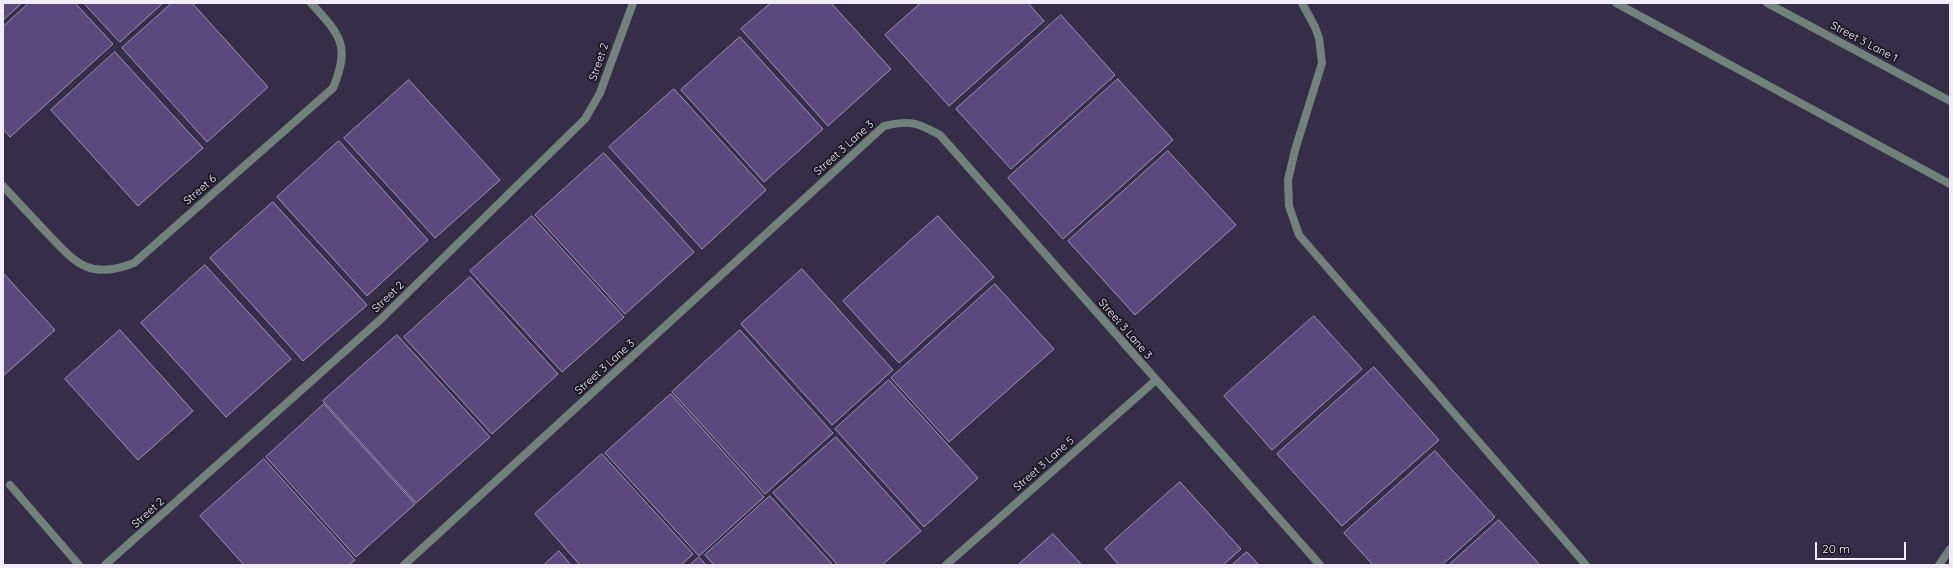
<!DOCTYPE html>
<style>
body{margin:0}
#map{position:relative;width:1953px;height:568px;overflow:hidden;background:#362d48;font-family:Quicksand,sans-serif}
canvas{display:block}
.frame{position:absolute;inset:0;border:4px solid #f1ecfe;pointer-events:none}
.scale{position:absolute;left:1815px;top:542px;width:91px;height:18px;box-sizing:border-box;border:2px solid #f1ecfe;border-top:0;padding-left:5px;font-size:12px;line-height:14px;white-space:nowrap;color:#f1ecfe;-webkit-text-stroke:3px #1c1824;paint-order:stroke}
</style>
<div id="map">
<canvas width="1953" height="568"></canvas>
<div class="frame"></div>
<div class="scale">20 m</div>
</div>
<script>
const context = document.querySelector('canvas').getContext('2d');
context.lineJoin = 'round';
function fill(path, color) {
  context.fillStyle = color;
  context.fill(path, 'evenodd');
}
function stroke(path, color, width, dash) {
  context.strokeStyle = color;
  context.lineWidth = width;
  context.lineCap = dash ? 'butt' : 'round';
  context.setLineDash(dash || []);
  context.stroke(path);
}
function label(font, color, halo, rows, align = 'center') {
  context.font = font + ' Quicksand,sans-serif';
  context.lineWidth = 4;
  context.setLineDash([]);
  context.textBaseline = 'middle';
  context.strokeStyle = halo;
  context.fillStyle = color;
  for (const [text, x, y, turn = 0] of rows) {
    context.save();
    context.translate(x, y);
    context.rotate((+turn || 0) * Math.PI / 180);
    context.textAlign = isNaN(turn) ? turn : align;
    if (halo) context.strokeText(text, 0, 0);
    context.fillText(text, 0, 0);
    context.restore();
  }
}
const building = new Path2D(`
 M3,3h19l-19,17z
 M29,3h46l38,41 -103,93 -7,-8v-102z
 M84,3h79l-43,39z
 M172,3h20l76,84 -61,55 -85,-94z
 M771,3h60l60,66 -63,57 -87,-97z
 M921,3h107l16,18 -95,85 -64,-71z
 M1061,15l54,60 -104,94 -55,-60z
 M740,37l83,92 -59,53 -83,-92z
 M115,52l88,96 -65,58 -87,-96z
 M1118,79l55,61 -110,99 -55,-61z
 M409,80l91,100 -65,58 -91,-100z
 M674,89l92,101 -64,59 -93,-102z
 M339,141l89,99 -61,56 -90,-99z
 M1168,151l68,74 -101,90 -67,-74z
 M604,153l90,99 -69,62 -90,-99z
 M273,202l94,103 -64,56 -93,-103z
 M532,216l92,101 -62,55 -92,-101z
 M938,216l56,61 -95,86 -56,-62z
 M205,265l86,94 -65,58 -85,-94z
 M802,269l91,101 -61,55 -91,-101z
 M3,273l52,57 -52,46z
 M470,277l88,97 -66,60 -88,-97z
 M995,284l59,65 -105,93 -58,-64z
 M1314,316l48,53 -90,81 -48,-54z
 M120,330l73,81 -55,49 -73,-81z
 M740,330l93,103 -68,61 -93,-102z
 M397,335l93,102 -74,66 -93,-102z
 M1374,367l65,73 -97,86 -65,-72z
 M889,380l89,98 -54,49 -89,-98z
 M671,394l93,103 -65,59 -94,-103z
 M324,404l91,100 -59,53 -90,-100z
 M836,437l85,94 -39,34h-44l-65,-72z
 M1435,451l60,66 -53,48h-69l-29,-32z
 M602,454l91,100 -12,11h-101l-45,-51z
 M264,459l91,101 -6,5h-105l-44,-49z
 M1180,482l61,67 -18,16h-104l-14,-16z
 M770,496l63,69h-119l-9,-10z
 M1499,520l41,45h-91z
 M1053,534l29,31h-64z
 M559,551l12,14h-27z
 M1247,552l12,13h-27z
 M699,557l7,8h-16z`);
fill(building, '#5b497d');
stroke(building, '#9f95b7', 1);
stroke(new Path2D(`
 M1302,3l13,24 4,11 3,25 -27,87 -7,30 1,26 10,29 287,330
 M1616,3l334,181
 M10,485l69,80`), '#71827a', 8);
stroke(new Path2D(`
 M1767,3l183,98
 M3,186c14,15 28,30 42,45 30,31 43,50 89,32l199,-175c18,-43 7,-53 -22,-85
 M105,565l276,-246 204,-200 15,-26 33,-90
 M404,565l480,-439c26,-6 32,-4 56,9l380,430
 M946,565l210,-185
 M1939,565l11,-16`), '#71827a', 8);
label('11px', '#f1ecfe', '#1c1824', [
 ["Street 3 Lane 1",1864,42,28],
 ["Street 2",599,62,-71],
 ["Street 3 Lane 3",844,148,-42],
 ["Street 6",200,190,-41],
 ["Street 2",388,297,-44],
 ["Street 3 Lane 3",1125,329,49],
 ["Street 3 Lane 3",605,367,-42],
 ["Street 3 Lane 5",1044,464,-41],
 ["Street 2",148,513,-42]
]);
</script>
